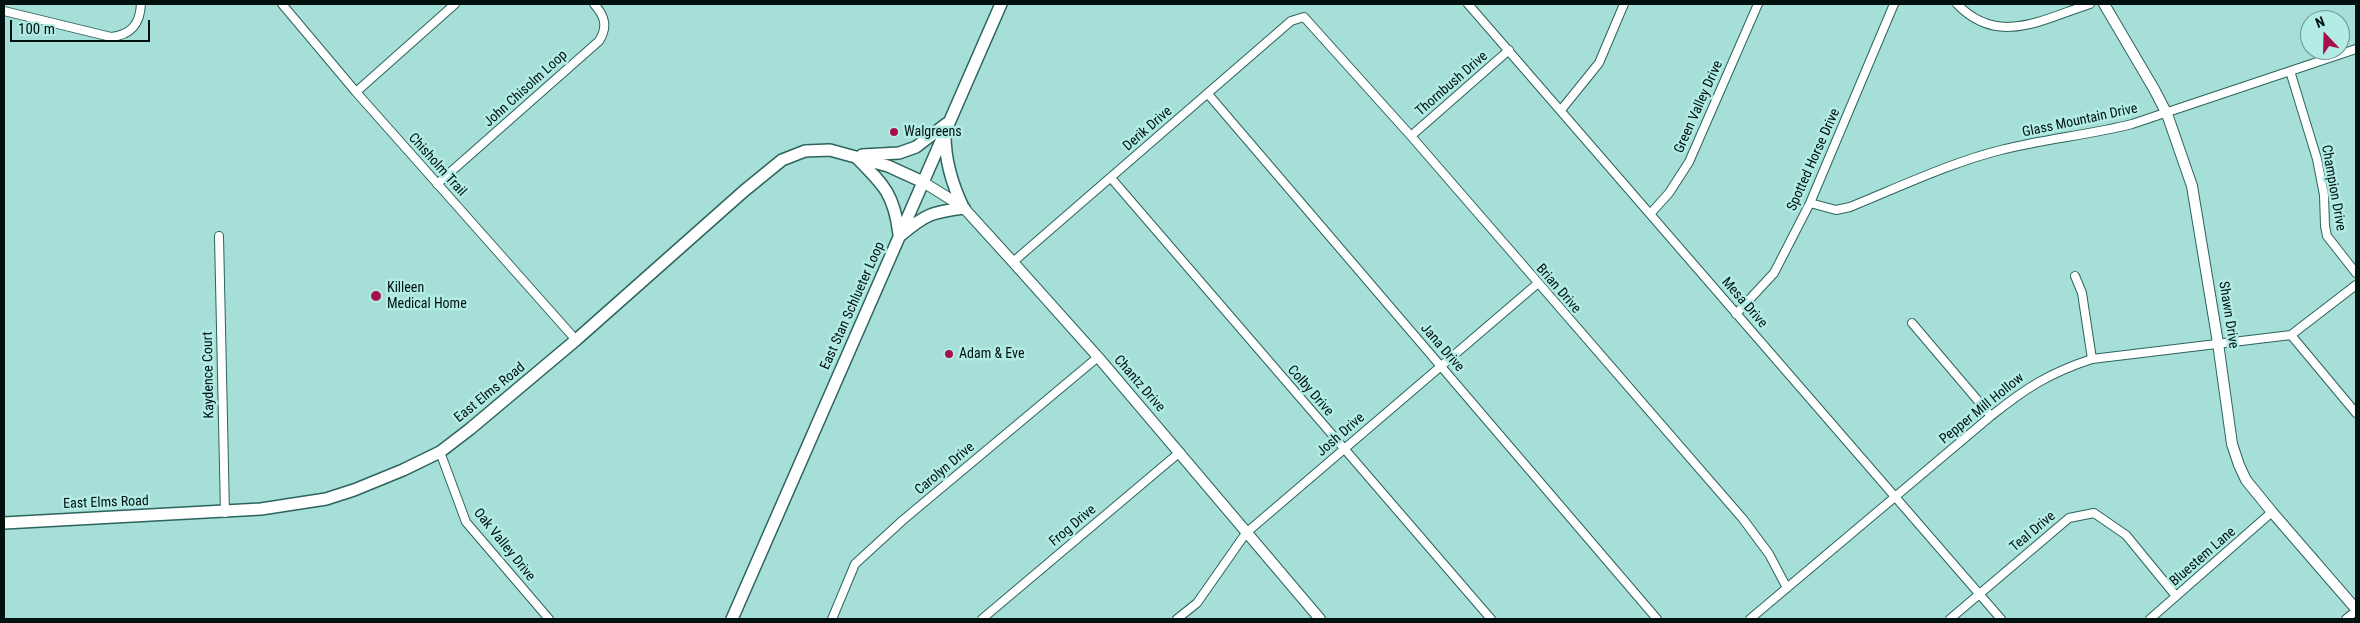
<!DOCTYPE html>
<style>
body{margin:0}
#map{position:relative;width:2360px;height:623px;overflow:hidden;background:#a6dfd7;font-family:"Roboto Condensed",sans-serif}
canvas{display:block}
.frame{position:absolute;inset:0;border:5px solid #00110f;pointer-events:none}
.north{position:absolute;left:2300px;top:10px;width:50px;height:50px;box-sizing:border-box;background:#b2ece4;border:1px solid #6b948f;border-radius:50%;rotate:339deg;font-size:14px;font-weight:700;line-height:20px;text-align:center;color:#00110f}
.north::after{content:'';display:block;margin:auto;width:18px;height:22px;background:#a6114c;clip-path:polygon(50% 0,100% 100%,50% 72%,0 100%)}
.scale{position:absolute;left:10px;top:20px;width:140px;height:22px;box-sizing:border-box;border:2px solid #00110f;border-top:0;padding-left:6px;font-size:15px;line-height:18px;white-space:nowrap;color:#00110f;-webkit-text-stroke:4px #b2ece4;paint-order:stroke}
</style>
<div id="map">
<canvas width="2360" height="623"></canvas>
<div class="frame"></div>
<div class="north">N</div>
<div class="scale">100 m</div>
</div>
<script>
const context = document.querySelector('canvas').getContext('2d');
context.lineJoin = 'round';
function stroke(path, color, width, dash) {
  context.strokeStyle = color;
  context.lineWidth = width;
  context.lineCap = dash ? 'butt' : 'round';
  context.setLineDash(dash || []);
  context.stroke(path);
}
function label(font, color, halo, rows, align = 'center') {
  context.font = font + ' "Roboto Condensed",sans-serif';
  context.lineWidth = 5;
  context.setLineDash([]);
  context.textBaseline = 'middle';
  context.strokeStyle = halo;
  context.fillStyle = color;
  for (const [text, x, y, turn = 0] of rows) {
    context.save();
    context.translate(x, y);
    context.rotate((+turn || 0) * Math.PI / 180);
    context.textAlign = isNaN(turn) ? turn : align;
    if (halo) context.strokeText(text, 0, 0);
    context.fillText(text, 0, 0);
    context.restore();
  }
}
const minor = new Path2D(`
 M282,4l74,88 220,248
 M1468,4l533,615
 M1957,4c41,43 86,15 133,0
 M4,11l107,26c20,-2 29,-13 30,-33
 M2290,71l27,88 7,36 1,31 2,10 29,37
 M356,92l99,-88
 M1208,94l449,525
 M1561,110l38,-47 25,-59
 M1411,136l98,-86
 M1111,178l380,441
 M437,184l162,-143c9,-14 6,-25 -5,-37
 M1810,203l26,7 14,-3c47,-19 102,-45 151,-57 43,-11 88,-15 131,-26l224,-75
 M1651,213l18,-20 20,-31 69,-158
 M219,236l6,277
 M1013,262l278,-241 13,-4 107,119 332,383 26,35 18,34
 M2075,276l7,17 10,66
 M1736,314l38,-41 36,-70 84,-199
 M1912,323l79,93
 M2291,335l65,78
 M440,452l26,70 83,97
 M832,619l23,-55 48,-44 195,-163
 M982,619l198,-167
 M1177,619l20,-16 49,-70 291,-249
 M1750,619l241,-203c35,-28 58,-43 101,-57l199,-24 65,-50
 M1950,619l119,-101 25,-5 32,22 50,61
 M2150,619l122,-107
 M2346,619l10,-8`);
const tertiary = new Path2D(`
 M2104,4l50,85 13,25 25,72 26,157 14,101 7,21 7,15 26,32 84,97
 M923,182l40,25 50,55 85,95 222,262`);
const secondary = new Path2D(`
 M945,135c0,25 7,49 18,72
 M862,155l37,-2 17,-6 30,-23
 M856,157c28,28 38,37 43,77
 M901,235c25,-21 31,-23 63,-27
 M4,523l257,-14 65,-10 28,-9 49,-20 37,-18 30,-23 106,-89 168,-149 38,-31 23,-9 25,-1 58,16 35,16
 M732,619l269,-615`);
stroke(minor, '#2c635d', 10);
stroke(tertiary, '#2c635d', 12);
stroke(secondary, '#2c635d', 14);
stroke(minor, '#fff', 8);
stroke(tertiary, '#fff', 10);
stroke(secondary, '#fff', 11);
for (const [x, y, r, color] of [
 [894,132,5,"#a6114c"],
 [376,296,6,"#a6114c"],
 [949,354,5,"#a6114c"]
]) {
  const dot = new Path2D();
  dot.arc(x, y, r, 0, 2 * Math.PI);
  context.fillStyle = color;
  context.fill(dot);
  stroke(dot, '#b2ece4', 2);
}
label('14px', '#00110f', '#b2ece4', [
 ["Thornbush Drive",1452,84,-41],
 ["John Chisolm Loop",526,89,-42],
 ["Green Valley Drive",1699,107,-66],
 ["Glass Mountain Drive",2080,121,-12],
 ["Derik Drive",1148,129,-41],
 ["Spotted Horse Drive",1814,160,-66],
 ["Chisholm Trail",437,165,48],
 ["Champion Drive",2333,188,80],
 ["Brian Drive",1558,289,49],
 ["Mesa Drive",1744,303,49],
 ["East Stan Schlueter Loop",853,306,-66],
 ["Shawn Drive",2228,315,81],
 ["Jana Drive",1442,348,49],
 ["Kaydence Court",209,375,-91],
 ["Chantz Drive",1139,384,49],
 ["Colby Drive",1310,391,49],
 ["East Elms Road",490,393,-39],
 ["Pepper Mill Hollow",1982,409,-39],
 ["Josh Drive",1341,435,-41],
 ["Carolyn Drive",945,469,-40],
 ["East Elms Road",106,503,-2],
 ["Frog Drive",1073,526,-40],
 ["Teal Drive",2033,532,-40],
 ["Oak Valley Drive",504,545,51],
 ["Bluestem Lane",2203,557,-41]
]);
label('14px', '#00110f', '#b2ece4', [
 ["Walgreens",904,132],
 ["Killeen",387,288],
 ["Medical Home",387,304],
 ["Adam & Eve",959,354]
], 'left');
</script>
